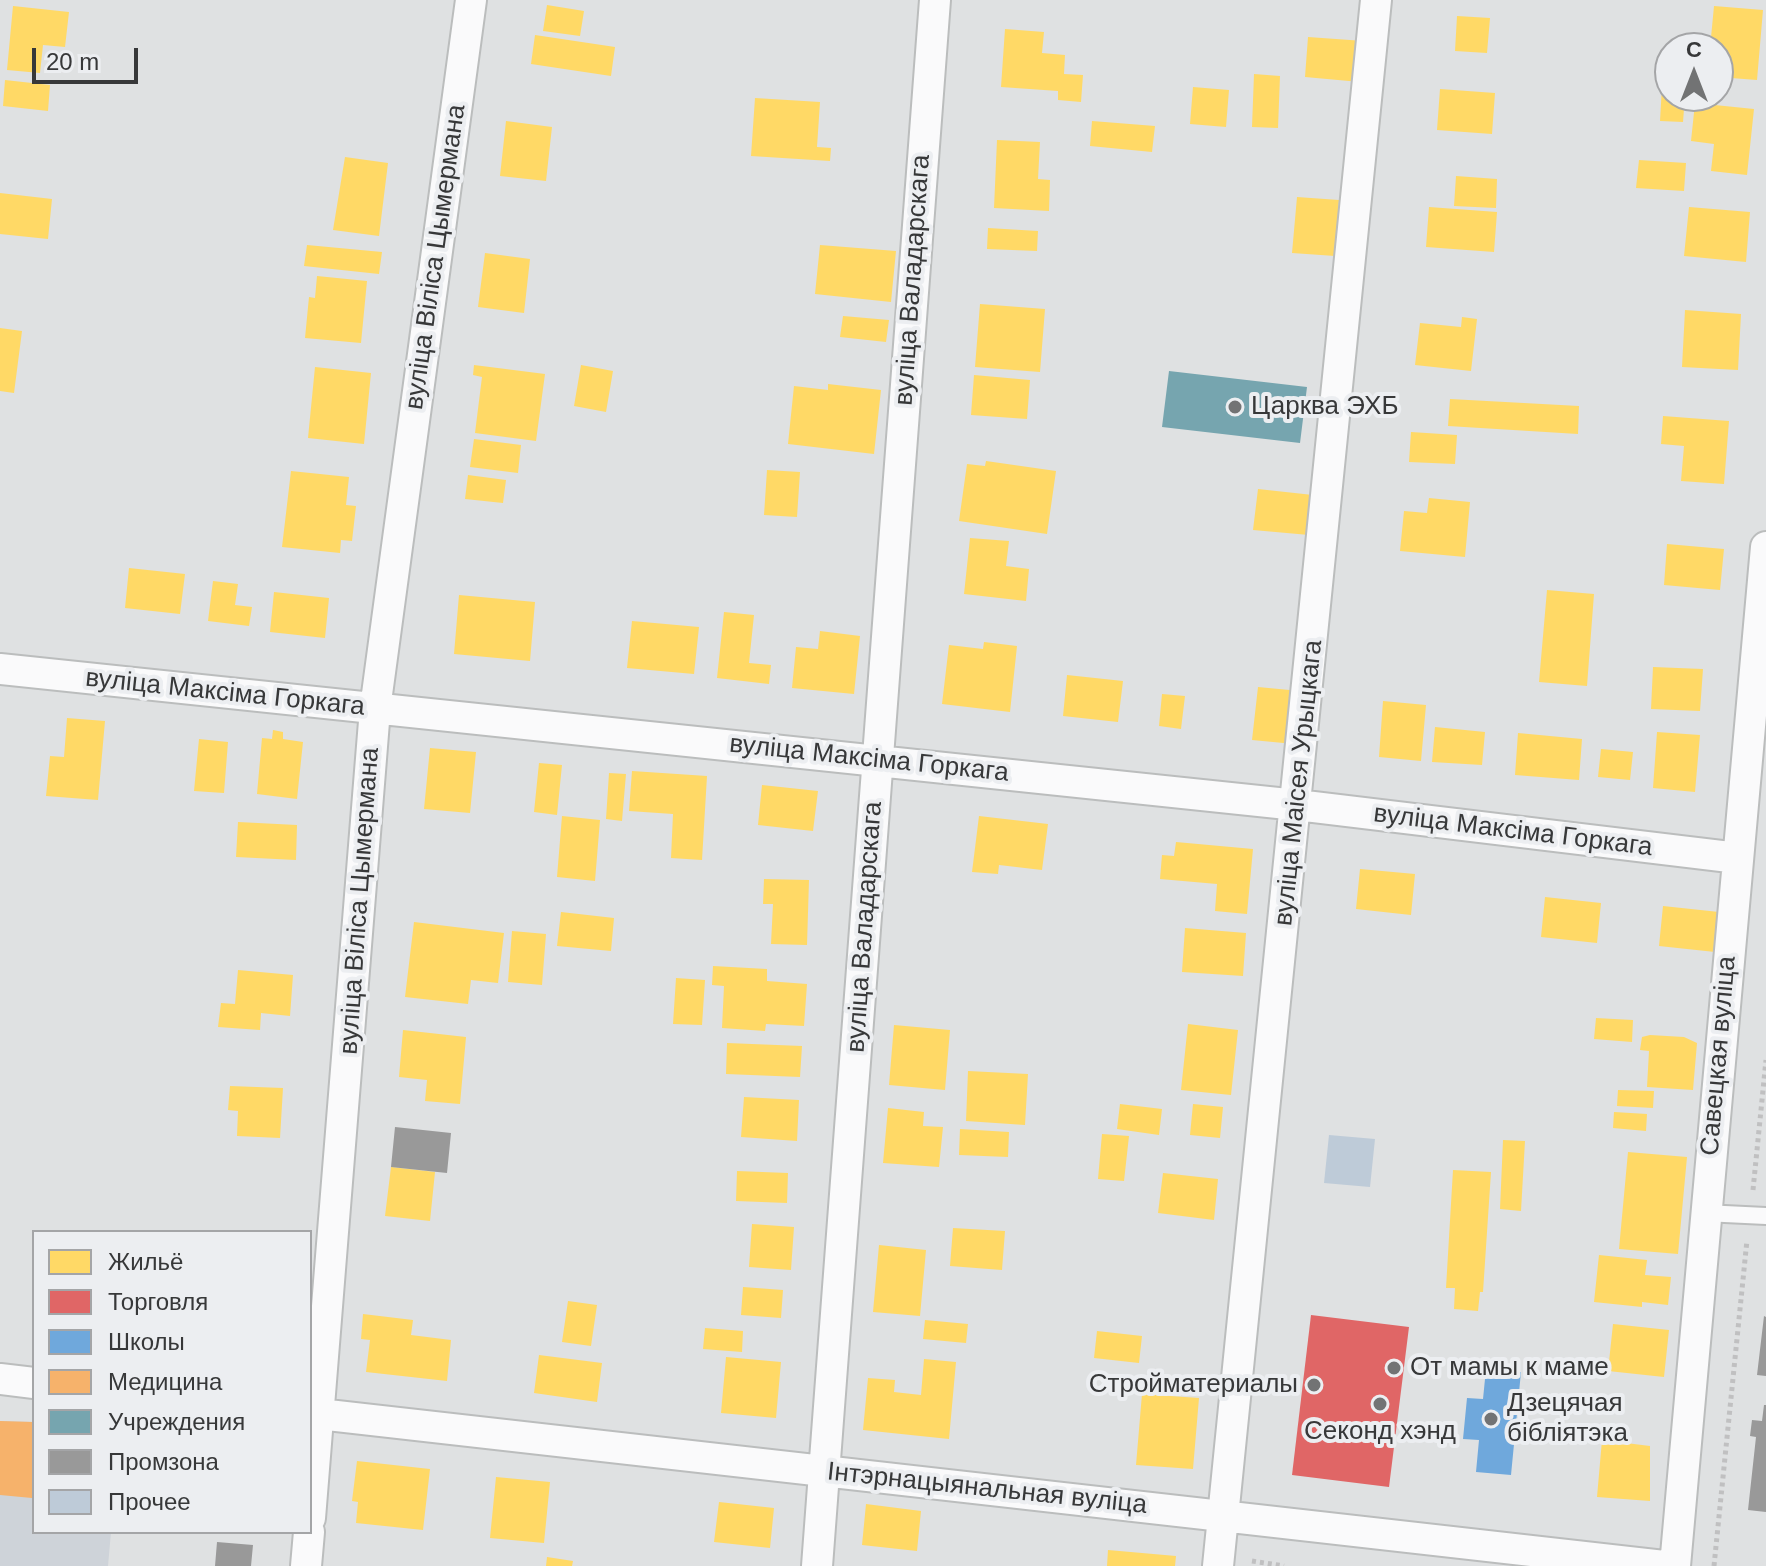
<!DOCTYPE html>
<meta charset="utf-8">
<style>
body{margin:0}
#map{position:relative;width:1766px;height:1566px;overflow:hidden;background:#dfe1e2;font-family:Arial,sans-serif}
canvas{display:block}
.legend{position:absolute;left:32px;top:1230px;width:280px;height:304px;box-sizing:border-box;background:#eceef1;border:2px solid #a4a5a7;margin:0;padding:10px 14px;list-style:none;font-size:24px;color:#373839}
.legend li{display:flex;align-items:center;gap:16px;height:40px}
.legend b{width:40px;border:2px solid #a4a5a7}
.north{position:absolute;left:1654px;top:32px;width:80px;height:80px;box-sizing:border-box;background:#eceef1;border:2px solid #a4a5a7;border-radius:50%;rotate:0deg;font-size:22px;font-weight:700;line-height:32px;text-align:center;color:#373839}
.north::after{content:'';display:block;margin:auto;width:28px;height:36px;background:#727374;clip-path:polygon(50% 0,100% 100%,50% 72%,0 100%)}
.scale{position:absolute;left:32px;top:48px;width:106px;height:36px;box-sizing:border-box;border:4px solid #373839;border-top:0;padding-left:10px;font-size:24px;line-height:28px;white-space:nowrap;color:#373839;-webkit-text-stroke:6px #eceef1;paint-order:stroke}
</style>
<div id="map">
<canvas width="1766" height="1566"></canvas>
<ul class="legend">
<li><b style="height:22px;background:#ffd966"></b>Жильё</li>
<li><b style="height:22px;background:#e06666"></b>Торговля</li>
<li><b style="height:22px;background:#6fa8dc"></b>Школы</li>
<li><b style="height:22px;background:#f6b26b"></b>Медицина</li>
<li><b style="height:22px;background:#76a5af"></b>Учреждения</li>
<li><b style="height:22px;background:#999"></b>Промзона</li>
<li><b style="height:22px;background:#becbd8"></b>Прочее</li>
</ul>
<div class="north">С</div>
<div class="scale">20 m</div>
</div>
<script>
const context = document.querySelector('canvas').getContext('2d');
context.lineJoin = 'round';
function fill(path, color) {
  context.fillStyle = color;
  context.fill(path, 'evenodd');
}
function stroke(path, color, width, dash) {
  context.strokeStyle = color;
  context.lineWidth = width;
  context.lineCap = dash ? 'butt' : 'round';
  context.setLineDash(dash || []);
  context.stroke(path);
}
function label(font, color, halo, rows, align = 'center') {
  context.font = font + ' Arial,sans-serif';
  context.lineWidth = 8;
  context.setLineDash([]);
  context.textBaseline = 'middle';
  context.strokeStyle = halo;
  context.fillStyle = color;
  for (const [text, x, y, turn = 0] of rows) {
    context.save();
    context.translate(x, y);
    context.rotate((+turn || 0) * Math.PI / 180);
    context.textAlign = isNaN(turn) ? turn : align;
    if (halo) context.strokeText(text, 0, 0);
    context.fillText(text, 0, 0);
    context.restore();
  }
}
fill(new Path2D(`
 M0,1421l34,1v110h77l-3,34h-108z`), '#ced3d9');
fill(new Path2D(`
 M547,5l37,6 -4,25 -37,-5z
 M13,6l56,6 -4,35 -22,-2 -3,28 -33,-3z
 M1714,6l49,4 -6,70 -39,-3v-29h-8z
 M1457,16l33,2 -3,35 -32,-2z
 M1005,29l39,3 -2,21 23,2 -1,19 19,1 -2,27 -23,-2v-9l-57,-4z
 M535,35l80,12 -4,29 -80,-12z
 M1308,37l56,4 -4,41 -55,-5z
 M1254,74l26,2 -2,52 -26,-1z
 M5,80l45,5 -2,26 -45,-5z
 M1662,86l8,1v9h15l-2,26 -23,-1z
 M1193,87l36,3 -3,37 -36,-3z
 M1440,89l55,4 -3,41 -55,-4z
 M755,98l65,4 -3,45 14,1 -1,13 -79,-5z
 M1695,103l59,6 -7,66 -36,-4 3,-27 -23,-3z
 M506,121l46,6 -6,54 -46,-5z
 M1092,121l63,5 -3,26 -62,-6z
 M997,140l43,2 -2,37 12,1 -1,31 -55,-3z
 M345,157l43,6 -9,73 -46,-6z
 M1639,160l47,3 -2,28 -48,-3z
 M1456,176l41,3 -1,29 -42,-2z
 M0,193l52,6 -4,40 -48,-5z
 M1297,197l42,3 -4,56 -43,-3z
 M1429,207l68,5 -3,40 -68,-5z
 M1689,207l61,5 -4,50 -62,-6z
 M988,228l50,3 -1,20 -50,-2z
 M307,245l75,7 -3,22 -75,-8z
 M820,245l76,6 -5,51 -76,-8z
 M485,253l45,6 -6,54 -46,-6z
 M317,276l50,5 -6,62 -56,-5 4,-41 6,1z
 M980,304l65,5 -5,63 -65,-5z
 M1685,310l56,4 -3,56 -56,-3z
 M843,316l46,4 -3,22 -46,-5z
 M1462,317l15,2 -6,52 -56,-6 5,-42 41,4z
 M0,328l22,3 -8,62 -14,-2z
 M474,365l71,9 -9,67 -61,-8 7,-56 -9,-2z
 M581,365l32,6 -7,41 -32,-6z
 M315,367l56,6 -7,71 -56,-6z
 M974,375l56,5 -3,39 -56,-4z
 M828,384l53,6 -7,64 -86,-10 6,-58 34,4z
 M1450,399l129,7 -1,28 -130,-8z
 M1663,416l66,5 -5,63 -43,-3 3,-35 -23,-2z
 M1411,432l46,3 -2,29 -46,-2z
 M474,439l47,6 -3,28 -48,-6z
 M986,461l70,10 -9,63 -88,-13 8,-57 18,2z
 M767,470l33,2 -3,45 -33,-2z
 M291,471l58,6 -3,28 10,1 -4,35 -11,-1 -1,13 -58,-6z
 M468,475l38,5 -3,23 -38,-4z
 M1258,489l55,6 -4,40 -56,-5z
 M1429,498l41,4 -5,55 -65,-6 4,-40 23,2z
 M970,538l39,3 -3,25 23,3 -3,32 -62,-7z
 M1667,544l57,5 -4,41 -56,-5z
 M129,568l56,6 -5,40 -55,-6z
 M213,581l25,3 -3,21 17,2 -3,19 -41,-5z
 M1547,590l47,4 -7,92 -48,-4z
 M274,592l55,6 -4,40 -55,-6z
 M459,595l76,7 -5,59 -76,-7z
 M724,612l30,3 -5,48 22,2 -2,19 -52,-6z
 M632,621l67,6 -5,47 -67,-6z
 M820,631l40,5 -6,58 -62,-6 4,-41 22,2z
 M984,642l33,4 -7,66 -68,-8 7,-59 34,4z
 M1653,667l50,2 -3,42 -49,-2z
 M1067,675l56,6 -5,41 -55,-6z
 M1258,687l42,4 -6,53 -42,-4z
 M1162,694l23,2 -4,33 -22,-3z
 M1383,701l43,4 -5,56 -42,-4z
 M67,718l38,3 -7,79 -52,-4 4,-40 14,1z
 M1435,727l50,5 -3,33 -50,-3z
 M273,730l10,2v7l20,3 -6,57 -40,-5 5,-56 10,1z
 M1657,732l43,3 -5,57 -42,-4z
 M1518,733l64,6 -3,41 -64,-5z
 M199,739l29,3 -4,51 -30,-2z
 M430,748l46,4 -6,61 -46,-4z
 M1601,749l32,3 -3,28 -32,-3z
 M539,763l23,2 -5,50 -23,-3z
 M632,771l75,5 -5,84 -31,-2 2,-44 -44,-3z
 M609,773l17,1 -4,47 -16,-2z
 M762,785l56,6 -5,40 -55,-6z
 M562,816l38,4 -5,61 -38,-4z
 M979,816l69,8 -6,46 -43,-5 -1,9 -26,-2z
 M238,822l59,3 -1,35 -60,-3z
 M1176,842l77,7 -6,65 -32,-3 2,-27 -57,-5 2,-24 12,1z
 M1360,869l55,5 -4,41 -55,-6z
 M764,879l45,1 -2,65 -36,-1 2,-40h-10z
 M1545,897l56,6 -4,40 -56,-6z
 M1663,906l56,6 -4,40 -56,-6z
 M561,912l53,6 -3,33 -54,-5z
 M414,922l90,11 -6,50 -27,-3 -3,24 -63,-7z
 M1185,928l61,5 -3,43 -61,-4z
 M512,931l34,3 -4,51 -34,-3z
 M713,966l54,3v12l40,3 -3,42 -38,-2 -1,7 -43,-3 2,-42 -12,-1z
 M238,970l55,5 -3,41 -29,-3 -1,17 -42,-3 3,-24 14,1z
 M676,978l29,2 -3,45 -29,-1z
 M1596,1018l37,2 -1,22 -38,-3z
 M1188,1024l50,6 -7,65 -50,-5z
 M894,1025l56,5 -5,60 -56,-5z
 M403,1030l63,7 -6,67 -35,-3 2,-21 -28,-3z
 M1650,1035l34,2 13,6 -4,47 -46,-3 2,-36 -9,-1 2,-13z
 M727,1043l75,3 -2,31 -74,-3z
 M968,1071l60,3 -3,51 -59,-4z
 M230,1086l53,2 -3,50 -43,-2 1,-25 -10,-1z
 M1618,1090l36,1 -1,17 -36,-2z
 M744,1097l55,3 -2,41 -56,-4z
 M1120,1104l42,5 -3,26 -42,-6z
 M1193,1104l30,3 -3,31 -30,-3z
 M888,1108l36,4 -1,14 20,1 -4,40 -56,-4z
 M1614,1112l33,2 -1,17 -33,-3z
 M960,1129l49,3 -1,25 -49,-2z
 M1102,1134l27,2 -5,45 -26,-2z
 M1503,1140l22,1 -4,70 -21,-2z
 M1628,1152l59,5 -9,97 -59,-5z
 M391,1167l44,5 -5,49 -45,-5z
 M1453,1170l38,2 -8,120h-3l-2,19 -24,-2 1,-21h-9z
 M737,1171l51,2 -1,30 -51,-2z
 M1163,1173l55,6 -4,41 -56,-7z
 M752,1224l42,3 -3,43 -42,-3z
 M953,1228l52,3 -3,39 -52,-4z
 M879,1245l47,5 -6,66 -47,-4z
 M1599,1255l48,5 -2,15 26,2 -3,28 -26,-3v5l-48,-5z
 M743,1287l40,3 -2,28 -40,-3z
 M568,1301l29,4 -6,41 -29,-4z
 M363,1314l50,6 -2,15 40,5 -4,41 -81,-9 4,-32 -9,-1z
 M925,1320l43,4 -2,19 -43,-4z
 M1613,1324l56,6 -5,47 -56,-6z
 M705,1328l38,3 -1,21 -39,-3z
 M1097,1331l45,5 -3,27 -45,-5z
 M539,1355l63,8 -5,39 -63,-9z
 M726,1357l55,5 -5,56 -55,-5z
 M924,1359l32,3 -7,77 -86,-9 5,-52 27,2 -1,12 27,3z
 M1142,1394l57,4 -6,71 -57,-4z
 M1602,1440l48,6v55l-53,-4z
 M357,1461l73,8 -7,61 -67,-7 2,-21 -6,-1z
 M496,1477l54,5 -6,61 -54,-5z
 M719,1502l55,6 -4,40 -56,-6z
 M866,1504l55,7 -4,40 -55,-6z
 M1108,1550l68,6 -1,10h-68z
 M547,1557l26,4 -1,5h-26z`), '#ffd966');
fill(new Path2D(`
 M1311,1315l98,12 -20,160 -97,-12z`), '#e06666');
fill(new Path2D(`
 M1486,1369l35,3 -10,103 -35,-3 3,-32 -16,-1 4,-41 16,1z`), '#6fa8dc');
fill(new Path2D(`
 M0,1421l34,1 -2,76 -32,-3z`), '#f6b26b');
fill(new Path2D(`
 M1169,371l138,16 -7,56 -138,-16z`), '#76a5af');
fill(new Path2D(`
 M395,1127l56,6 -4,40 -56,-6z
 M1764,1316l2,1v59l-9,-1z
 M1764,1405h2v107l-18,-2 8,-73 -6,-1 2,-16 10,1z
 M217,1542l36,3 -2,21h-36z`), '#999');
fill(new Path2D(`
 M1329,1135l46,4 -5,48 -46,-4z`), '#becbd8');
const service = new Path2D(`
 M1704,1213l62,3`);
const minor = new Path2D(`
 M0,669l1297,136 441,53
 M0,1379l34,4
 M310,1413l1354,153
 M310,1518l65,-809 96,-709
 M306,1566l3,-34
 M817,1566l118,-1566
 M1218,1566l158,-1566
 M1675,1566l91,-1019`);
stroke(service, '#bbbdbd', 20);
stroke(minor, '#bbbdbd', 34);
stroke(new Path2D(`
 M1753,1190l13,-130
 M1252,1561l32,5
 M1714,1566l33,-326`), '#c0c0c1', 5, [4, 4]);
stroke(service, '#fafafb', 16);
stroke(minor, '#fafafb', 30);
for (const [x, y, r, color] of [
 [1235,407,8,"#727374"],
 [1394,1368,8,"#727374"],
 [1314,1385,8,"#727374"],
 [1380,1404,8,"#727374"],
 [1491,1419,8,"#727374"]
]) {
  const dot = new Path2D();
  dot.arc(x, y, r, 0, 2 * Math.PI);
  context.fillStyle = color;
  context.fill(dot);
  stroke(dot, '#eceef1', 3);
}
label('26px', '#373839', '#eceef1', [
 ["вуліца Віліса Цымермана",436,257,-82],
 ["вуліца Валадарскага",913,280,-86],
 ["вуліца Максіма Горкага",225,693,6],
 ["вуліца Максіма Горкага",869,759,6],
 ["вуліца Маісея Урыцкага",1299,783,-84],
 ["вуліца Максіма Горкага",1513,831,7],
 ["вуліца Віліса Цымермана",360,901,-86],
 ["вуліца Валадарскага",865,927,-86],
 ["Савецкая вуліца",1719,1056,-85],
 ["Інтэрнацыянальная вуліца",987,1489,6]
]);
label('26px', '#373839', '#eceef1', [
 ["Царква ЭХБ",1251,407],
 ["От мамы к маме",1410,1368],
 ["Стройматериалы",1298,1385,"right"],
 ["Дзецячая",1507,1404],
 ["бібліятэка",1507,1434],
 ["Секонд хэнд",1380,1432,"center"]
], 'left');
</script>
